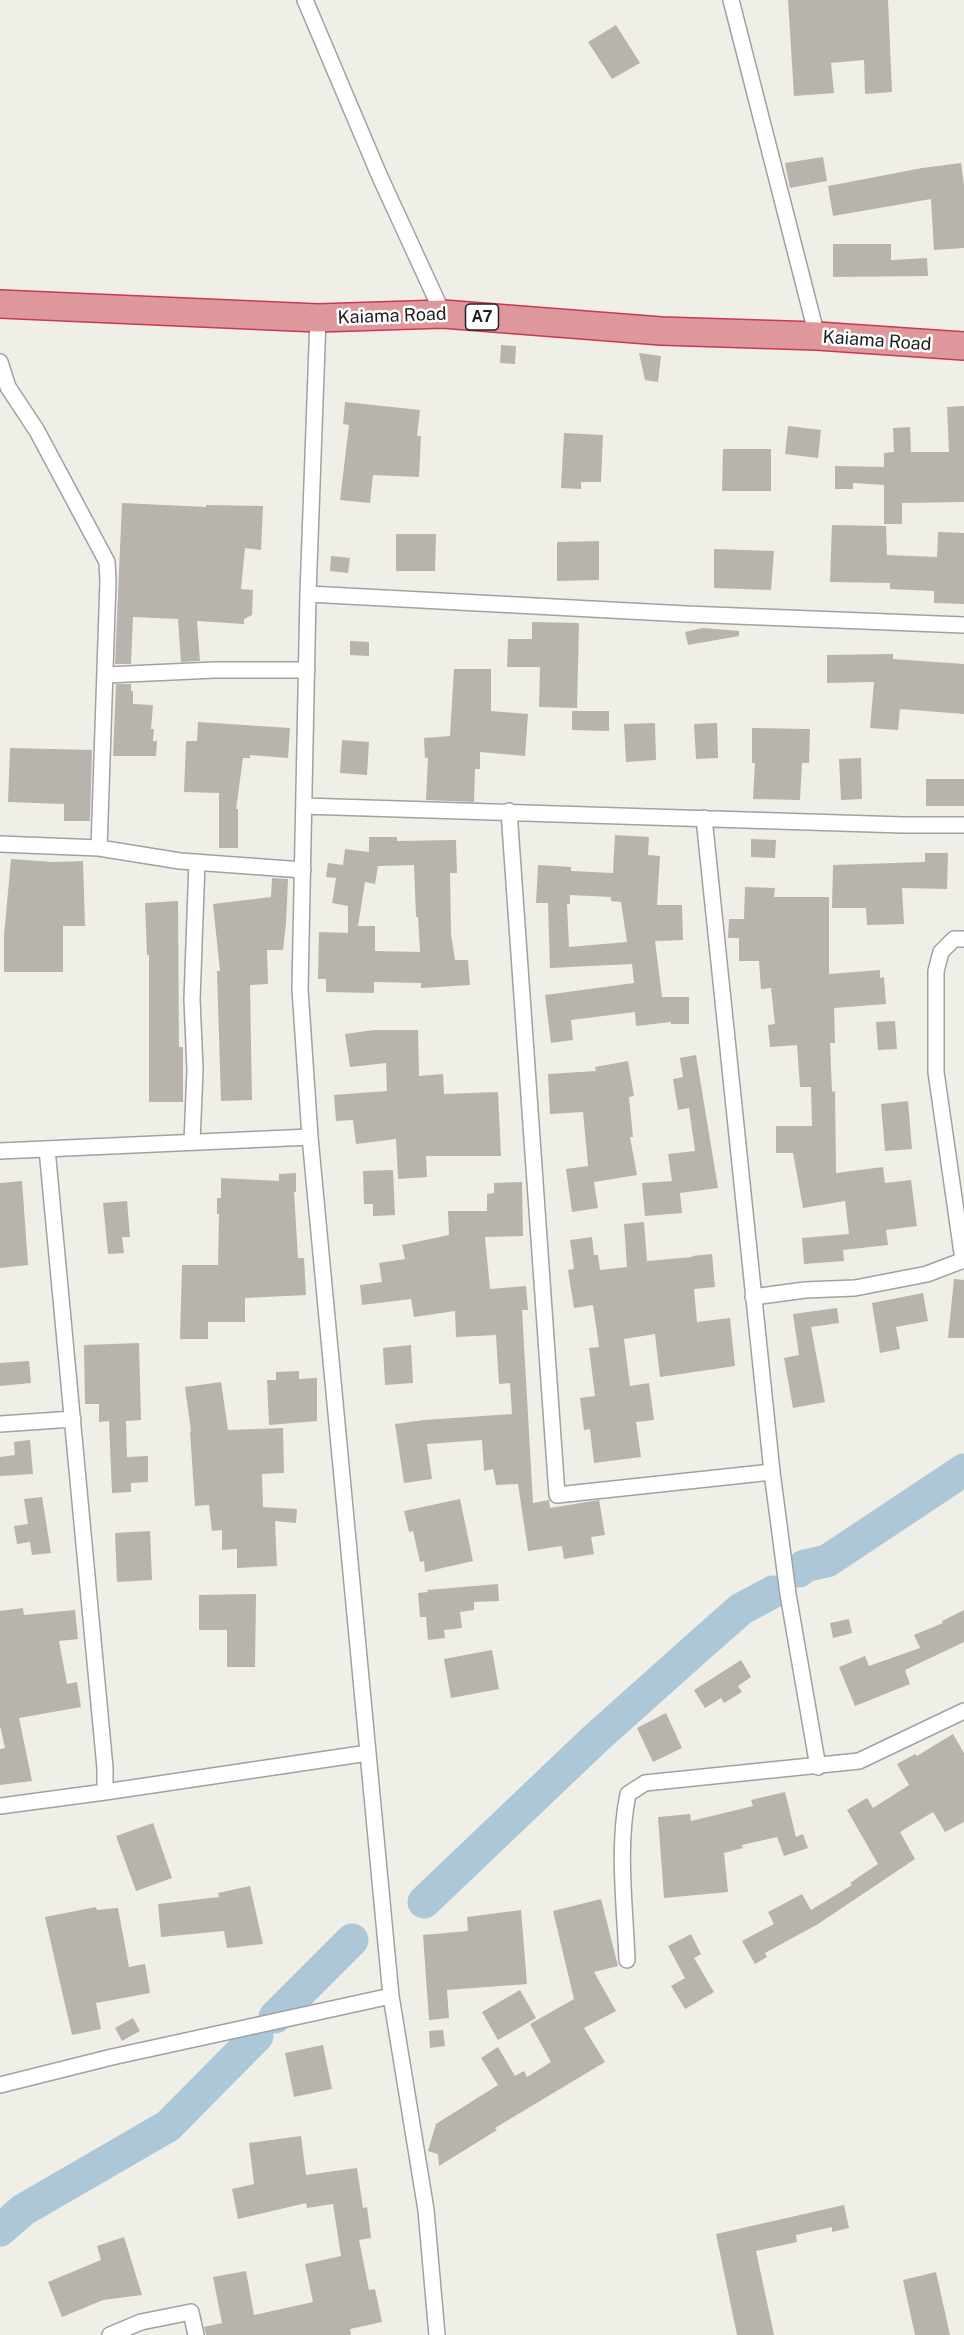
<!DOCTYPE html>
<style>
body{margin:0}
canvas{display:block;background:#efeee7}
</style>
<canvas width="964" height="2335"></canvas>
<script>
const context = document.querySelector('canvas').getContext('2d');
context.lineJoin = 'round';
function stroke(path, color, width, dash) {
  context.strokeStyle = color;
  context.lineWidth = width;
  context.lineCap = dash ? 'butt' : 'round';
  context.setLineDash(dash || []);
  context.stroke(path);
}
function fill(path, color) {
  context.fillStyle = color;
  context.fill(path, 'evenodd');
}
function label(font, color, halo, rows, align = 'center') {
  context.font = font + ' "Public Sans",sans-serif';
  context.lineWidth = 5;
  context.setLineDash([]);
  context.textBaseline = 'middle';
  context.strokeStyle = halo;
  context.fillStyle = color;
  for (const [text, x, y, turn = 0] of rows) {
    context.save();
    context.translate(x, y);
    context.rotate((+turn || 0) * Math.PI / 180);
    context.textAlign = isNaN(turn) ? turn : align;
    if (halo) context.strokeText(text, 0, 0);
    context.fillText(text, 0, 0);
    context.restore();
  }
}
stroke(new Path2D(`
 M799,1571l5,-5 23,-5 137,-91
 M424,1902l171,-163 104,-93 42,-37 32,-17
 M275,2017l77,-77
 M0,2230l23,-20 145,-84 89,-90`), '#acc8d8', 33);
fill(new Path2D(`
 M788,0h100l4,92 -27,2 -1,-34 -33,3 3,30 -40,3z
 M616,25l24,38 -28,16 -24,-37z
 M823,157l4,24 -37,7 -5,-25z
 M961,163l3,22v63l-30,2 -3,-51 -98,17 -5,-30 94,-18z
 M833,244h58v16l36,-2 1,18 -95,1z
 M501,345l15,1 -1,18 -15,-1z
 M639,353l22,3 -3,26 -13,-2z
 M345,402l75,8 -3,26h4l-2,41 -46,-2 -3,28 -30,-3 9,-75 -6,-1z
 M964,406v96l-62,1v21h-18v-39l-31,-2v6h-18v-23l49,1v-14l10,-1 -1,-24 17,-1 1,25h38l-2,-45z
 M788,426l33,4 -3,28 -33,-4z
 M564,433l39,2 -2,47h-20v7l-20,-1z
 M723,449h48v42h-49z
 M122,503l84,4v-2l57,1 -2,44 -16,-2 -4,41 12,1 -1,25 -8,4v5l-47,-3 3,40 -19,1 -3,-43 -45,-2 -2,47h-16z
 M832,525l54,1 1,29 50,2 1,-25 26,1v71l-30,-1v-12l-44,-2v-6l-60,-1z
 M396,534h40l-1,37h-39z
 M599,541v39l-42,1v-39z
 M714,549l60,2 -3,39 -57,-2z
 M331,556l19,2 -2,15 -18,-2z
 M532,622l47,1 -2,85 -38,-1 1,-40h-33l1,-28h24z
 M703,628l36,3v5l-51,9 -3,-13z
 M350,641l19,1v14l-19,-1z
 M893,654v5l71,5v50l-64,-5 -2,21 -28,-2 4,-46 -47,1v-28z
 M454,669h37v42l37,3 -3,42 -45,-4v17h-5l-1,33 -48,-2 2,-42h-3l-1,-20 26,-2z
 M116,684h15v7h2v13l20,1 -2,24h3l-1,12h4l-1,15h-43z
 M572,711h37v20l-37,-1z
 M198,722l92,6 -2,30 -38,-3v3h-7l-7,51h2v39h-19v-55l-35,-1 2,-51h11z
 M655,723l1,37 -30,2 -2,-38z
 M717,723l1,35 -22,1 -2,-35z
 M752,728l58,1 -1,34h-7l-2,37 -47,-1 2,-36h-3z
 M342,740l27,2 -2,33 -27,-2z
 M10,748l82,2 -2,71h-26v-17l-56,-2z
 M861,758l1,41 -21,1 -2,-41z
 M926,779h38v27h-38z
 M615,835l34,2 -1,18 12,1 -3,49h25l1,35 -28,1 7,56h27v27h-18v-2l-35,4 -1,-14 -64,8 2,20 -22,3 -6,-48 89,-12 -2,-19 -82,4 -2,-65h-12l2,-38 33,2v4l42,2zM570,895l41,2v4l10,1 6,40 -58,5 -2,-43h3z
 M369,837h28v4l59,-1 1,33h-7l1,61 4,26h13l2,25 -49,3v-5l-47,-1v11l-48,-1v-13h-8l1,-47 29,1v-27l-16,-3 4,-25 -10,-1 2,-14 15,2 2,-16 24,3zM414,865l2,52h2l2,35 -45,-1v-25h-17l7,-44 10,2 3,-18z
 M751,839l25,1 -1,18 -24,-1z
 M925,853h23l-1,36 -45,-1 2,36 -37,1 -1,-17h-34l1,-43 92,-3z
 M11,859l42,3 30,-1 2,65h-22v46h-59v-36z
 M272,878l16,1 -2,44 -3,27h-16l1,34 -18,1 2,115 -31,1 -4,-130h3l-7,-67 58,-7z
 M745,887l30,1 -1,9h55v77l51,-4v8l4,-1 2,27 -52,4 1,35h-5l2,49 3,-1 1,82 47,-6 2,16 26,-3 6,46 -31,4 2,15 -45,5 1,11 -40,3 -2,-26 47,-4 -4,-33 -42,7 -10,-55h-17v-27h36l-1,-39h-11l-3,-42 -27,2 -2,-22 7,-1 -4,-36 -10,1 -2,-28h-20v-23h-11l1,-19h15z
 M178,901l1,146h4v55h-34v-147h-2l-2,-52z
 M895,1021l2,28 -19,1 -2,-28z
 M374,1030h44l1,46 24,-2 1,20 54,-2 3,64h-75l1,21 -29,2 -2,-40 -40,5 -3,-24 -17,1 -2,-26 53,-4 -1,-28 -36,4 -5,-33z
 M696,1055l22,133 -38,5 2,20 -37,3 -3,-33 30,-2 -4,-27 27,-3 -6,-43 -11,2 -5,-31 10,-2 -3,-19z
 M628,1061l6,35 -5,1 4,40h-3l7,38 -43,7 4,26 -26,4 -6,-43 22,-3 -5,-54 -33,2 -2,-40 48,-3 -1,-4z
 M908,1101l4,48 -27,2 -4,-47z
 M393,1170l2,45 -22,1v-12h-9l-1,-33z
 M296,1173v19h-2l4,66h6l2,37 -61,3v24h-37v17h-28l2,-74h36l1,-51h-2v-16h4v-20l58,3v-7z
 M22,1181l6,84 -28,3v-85z
 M522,1182l1,54 -38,1 5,52 36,-3 2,24h-6l11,193 16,-3 1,8 49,-8 6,35 -14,2 3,17 -30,5 -2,-13 -34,5 -10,-67 -22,1 -3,-16 -9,2 -2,-31 -55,4 5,35 -28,4 -9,-59 29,-4 88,-6 -2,-31 -11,1 -3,-49 -40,2 -1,-26 -41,6 -3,-18 -49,6 -2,-20 22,-3 -3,-19 26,-4 -3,-14 47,-10 -1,-24h39v-17l7,-1v-10z
 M127,1201l3,36h-8l2,16 -16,1 -5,-51z
 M644,1222l3,39 46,-4 -1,-1 20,-2 3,33 -21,2 3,33 33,-4 5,48 -75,11 -5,-43 -31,5 6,47 19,-3 5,37 -18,2 5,35 -47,6 -4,-34 -6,1 -4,-32 15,-2 -6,-48 10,-1 -6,-42 -19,3 -6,-38 6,-1 -4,-29 22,-3 2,18h4l2,15 27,-3 -3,-43z
 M954,1279l10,1v58h-16z
 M923,1293l5,28 -32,6 4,22 -20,4 -8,-50z
 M837,1308l2,15 -28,4 14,75 -32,6 -9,-50 15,-3 -6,-41z
 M139,1343l2,77 -15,1 1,36 21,-1v26l-17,1v9l-19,1 -3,-72 -10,1v-18h-14l-1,-59z
 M411,1345l2,38 -28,2 -2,-37z
 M29,1361l2,22 -31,3v-23z
 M299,1371v8l18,-1v43l-48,4 -2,-45h9v-8z
 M221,1382l7,48 55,-2 1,45 -22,1 1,33 34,2 -1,14 -21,-2 2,45 -40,2v-19l-15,1v-20l-10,1 -3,-26 -14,1 -5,-74 1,-1 -6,-44z
 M30,1440l3,34 -33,2v-19l15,-2 -1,-13z
 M42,1497l9,56 -19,2 -2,-13 -13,2 -3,-18 14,-2 -4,-25z
 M460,1499l13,62 -48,11 -1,-11 -4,1 -7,-31 -4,1 -5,-21z
 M150,1531l2,49 -35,2 -2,-49z
 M498,1584l1,17 -25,1v8l-14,2 2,16 -18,2 1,8 -17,2 -2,-23h-6l-2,-24 10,-1 -1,-2z
 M256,1594l-1,73h-28v-37h-28v-35z
 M23,1608l1,7 51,-5 3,29 -19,2 8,43 10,-2 4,25 -62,11 13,63 -32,4v-36l5,-1 -5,-22v-115z
 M964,1610v32l-59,28 5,14 -55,22 -16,-39 26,-11 4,10 51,-18 -6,-13 29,-12 -1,-2z
 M849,1619l3,14 -19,5 -3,-15z
 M492,1650l7,39 -48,9 -7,-39z
 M741,1660l10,17 -13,9 4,6 -18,11 -3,-5 -16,10 -11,-18z
 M666,1713l16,35 -29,14 -16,-34z
 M953,1734l11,19v69l-19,10 -12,-20 -33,20 15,27 -97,65 -53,29 2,4 -12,7 -13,-23 32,-17 -6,-12 34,-18 9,16 41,-25 -2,-2 28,-19 -31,-54 20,-12 6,10 36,-23 -12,-21 18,-10 2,2z
 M785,1792l11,45 7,-3 5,14 -24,8 -7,-19 -35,8 1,3 -19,5 4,39 -64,6 -6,-81 32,-3 1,7 62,-15 -2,-6z
 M153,1823l19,55 -36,13 -20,-55z
 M250,1886l13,58 -36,4 -3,-17 -63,6 -3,-33 61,-7 -1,-4z
 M601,1899l17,67 -24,6 22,39 -32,17 21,34 -110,66 2,2 -58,36 -1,-12 -10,-3 8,-27 62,-39 -17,-27 17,-11 17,29 9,-5 3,6 24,-15 -21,-38 44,-25 -21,-88z
 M96,1907l1,3 21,-2 11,59 16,-3 5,29 -54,10 5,26 -29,6 -27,-118z
 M521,1910l6,74 -80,6 2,28 -20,2 -6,-85 45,-4 -1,-14z
 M691,1934l10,20 -7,4 20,34 -29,17 -14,-23 14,-8 -17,-32z
 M520,1990l16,28 -38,22 -16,-28z
 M133,2018l7,13 -18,10 -7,-13z
 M443,2030l2,16 -15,2 -1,-17z
 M323,2045l9,44 -38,8 -9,-44z
 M301,2136l5,39 51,-7 6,40 4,-1 4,31 -12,2 10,50 6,-1 7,33 -32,7 1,6h-145l-2,-8 18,-4 -9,-46 33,-6 8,44 59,-13 -8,-38 36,-8 -8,-52 -26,4 -1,-5 -68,16 -6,-30 22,-5 -5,-41z
 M844,2205l5,23 -17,4v-5l-36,8 1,7 -41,9 18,84h-37l-21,-101z
 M124,2237l18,58 -39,5 -41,17 -14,-35 53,-22 -4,-14z
 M936,2272l14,63h-35l-12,-55z`), '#b8b4ad');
const street = new Path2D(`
 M305,0l75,177 63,137
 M731,0l86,336
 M318,318l-10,276 -8,395 10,148 76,807 5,52 35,214 11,125
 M0,362l8,25 29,44 70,131 1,19 -9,267
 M308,594l378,20 278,11
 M106,675l109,-5h92
 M304,806l599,19h61
 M509,811c14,228 34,456 48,684l215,-23
 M704,818l68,654 16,122 30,173
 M0,844l99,4 81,13 123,9
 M192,1142l3,-72 -3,-71 5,-137
 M0,1151l310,-14
 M963,1260l-27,-188v-101l5,-19 13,-13h10
 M753,1297l52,-7 50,-2 72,-14 37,-14
 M0,1424l73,-5
 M105,1792l263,-39
 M0,1806l105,-14v-24l-58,-619
 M627,1960c-2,-55 -10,-112 1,-166l17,-11 214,-22 105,-50
 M0,2085l112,-28 279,-61
 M110,2335l31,-13 50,-10 5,23`);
const highway = new Path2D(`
 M0,304l318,14 125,-4 218,17 156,5 147,10`);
stroke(street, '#a1a1a1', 18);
stroke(highway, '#ca3855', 30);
stroke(street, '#fff', 15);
stroke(highway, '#de979a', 27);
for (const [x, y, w] of [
 [482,317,33]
]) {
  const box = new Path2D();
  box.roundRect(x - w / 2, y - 13, w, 26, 4.5);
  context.fillStyle = '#fff';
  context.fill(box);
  stroke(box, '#202020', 1.5);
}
label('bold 16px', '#202020', null, [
 ["A7",482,317]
]);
label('18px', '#202020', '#fff', [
 ["Kaiama Road",392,316,-2],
 ["Kaiama Road",877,341,4]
]);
</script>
